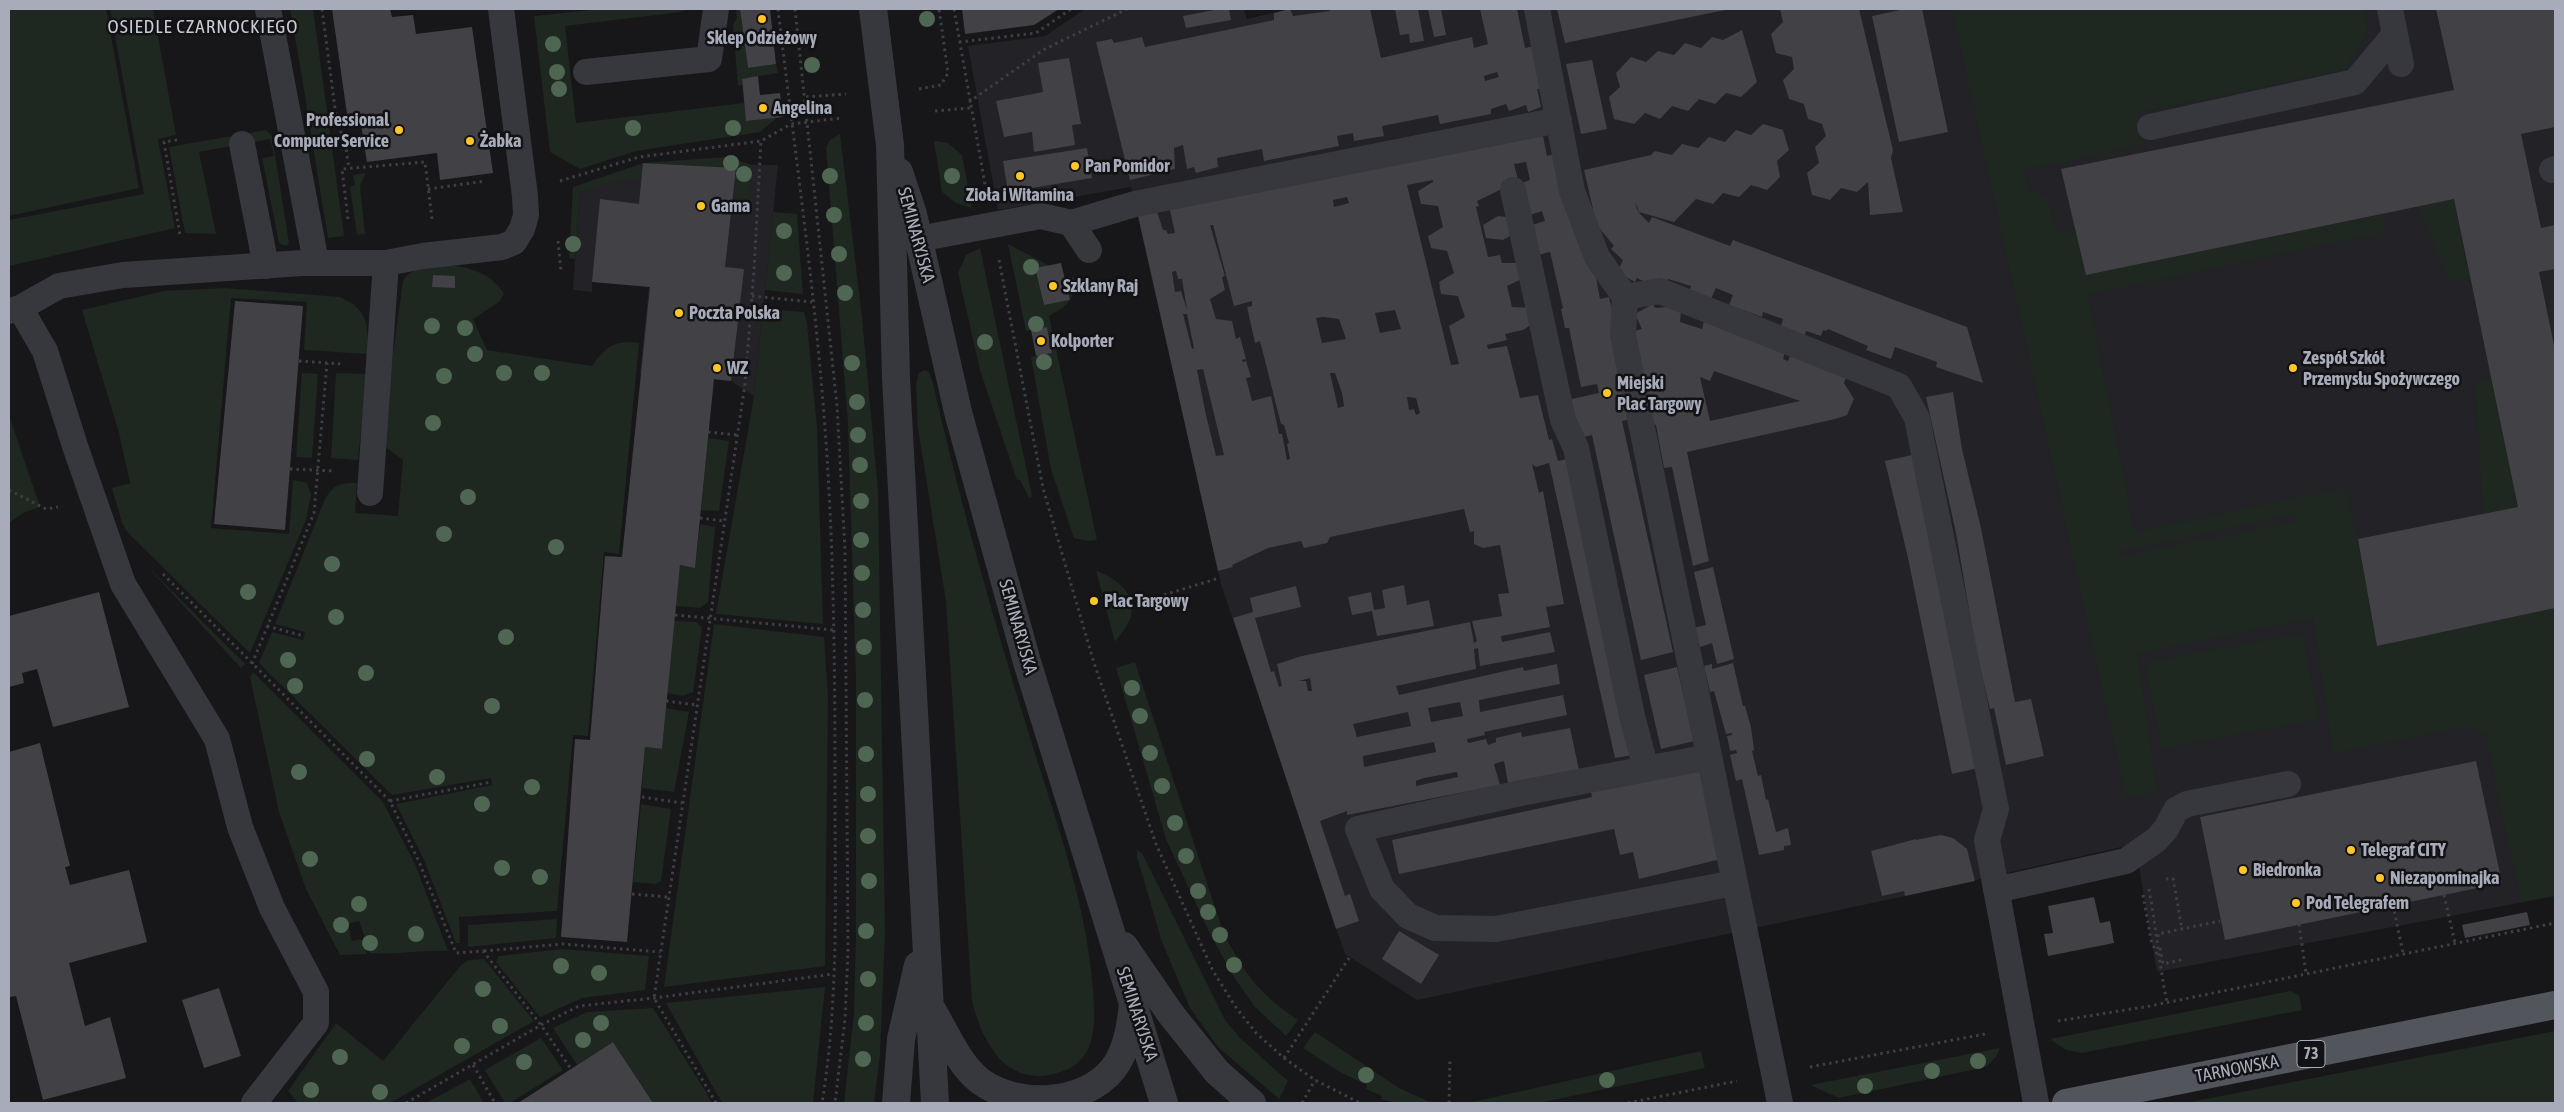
<!DOCTYPE html>
<meta charset="utf-8">
<style>
body{margin:0}
#map{position:relative;width:2564px;height:1112px;overflow:hidden;background:#171719;font-family:"Asap Condensed",sans-serif}
canvas{display:block}
.frame{position:absolute;inset:0;border:10px solid #a8acba;pointer-events:none}
</style>
<div id="map">
<canvas width="2564" height="1112"></canvas>
<div class="frame"></div>
</div>
<script>
const context = document.querySelector('canvas').getContext('2d');
context.lineJoin = 'round';
function fill(path, color) {
  context.fillStyle = color;
  context.fill(path, 'evenodd');
}
function stroke(path, color, width, dash) {
  context.strokeStyle = color;
  context.lineWidth = width;
  context.lineCap = dash ? 'butt' : 'round';
  context.setLineDash(dash || []);
  context.stroke(path);
}
function label(font, color, halo, rows, align = 'center') {
  context.font = font + ' "Asap Condensed",sans-serif';
  context.lineWidth = 5;
  context.setLineDash([]);
  context.textBaseline = 'middle';
  context.strokeStyle = halo;
  context.fillStyle = color;
  for (const [text, x, y, turn = 0] of rows) {
    context.save();
    context.translate(x, y);
    context.rotate((+turn || 0) * Math.PI / 180);
    context.textAlign = isNaN(turn) ? turn : align;
    if (halo) context.strokeText(text, 0, 0);
    context.fillText(text, 0, 0);
    context.restore();
  }
}
fill(new Path2D(`
 M1085,9h159l3,10 43,-10h1265v887l-398,76 -22,-128 -230,52 -488,104 -72,-46 -124,-370 -90,-397 -133,23 -30,-164 77,-10z
 M643,163l93,5 16,-3h26l-24,231 -23,-15 -91,-8 9,-86 -57,-5v10l-19,-2 7,-102z`), '#232226');
fill(new Path2D(`
 M9,9h97l33,179 -130,28z
 M110,9h43l23,126 -18,4 17,89 -166,38v-46l135,-26z
 M290,9h23l31,227 -16,2c-13,-77 -24,-153 -38,-229z
 M600,9h89l-9,3 -115,14 11,97 168,-20 3,18 31,-4 -18,15 -124,19 -56,18 -30,-17 -16,-136z
 M736,9h4l8,59 28,-4 2,9 -36,6v6l-4,1 -5,-61 4,-7z
 M1952,9h412l4,22 -23,39 -207,43 5,31 -83,20 -36,5 4,18 19,11 11,35 17,-5 11,47 297,-61 3,18 -298,63 47,237 210,-45 13,52 19,107 178,-38v288l-34,6 -36,-168 -19,-7 -133,27 -20,-136 -175,36 19,138 -31,6zM2292,515l1,7 -175,35v-5z
 M266,130l6,6 17,107 -3,3 -7,-3 -17,-85 12,-2 -4,-17 -71,13 17,82 -31,-1 -16,-86z
 M840,134l22,183 16,175 7,441 -5,121 -6,49h-30l10,-90 2,-80v-252l-8,-258 -22,-276 4,-7z
 M934,141l14,2 14,12 10,53 -16,-5 -14,-11z
 M727,157l25,8 -3,34 -16,-2 3,-29 -93,-5 -1,16 -20,1 -42,12 -5,67 -6,-1 4,-71 70,-24z
 M366,173l-6,13 5,48 -8,1 -7,-48 5,-2 -2,-10z
 M2454,199l16,81 -21,1 -32,-75z
 M773,212l24,2 6,80 -38,-4z
 M1008,244l40,21 -13,4 9,36 26,-5 -5,-22 9,-1c3,21 -8,30 -25,39l48,224 -9,1 -14,-3 -23,-69 -20,-112 21,-5 -5,-25 -21,4z
 M980,248l52,248 -3,2 -9,-18h-3l-37,-110 -22,-97 8,-18z
 M448,265c21,2 45,9 56,29l-5,8 -26,17 14,31 105,16c12,-19 25,-27 47,-23l-20,211 -15,-2 -16,184 -15,-1 -16,176 -98,6 1,26h-4l-32,-83 -28,-56 96,-19 -1,-7 -99,17 -133,-132 13,-31 31,8 2,-8 -30,-8 50,-125c9,-15 15,-16 32,-16l-2,30 43,3 5,-56 -19,-14 7,-77 12,-88c8,-15 30,-14 45,-16z
 M225,288l115,9c29,13 28,28 28,57l-64,-4 3,-48 -76,-4 -20,230 78,6 4,-54 14,3 4,11 -5,26 -56,133 -123,-121 -5,-9 -10,-35 18,-5 -11,-50 -37,-123 82,-19z
 M763,309l41,3 3,11 10,105 6,196 -107,-10 38,-218z
 M925,370l4,2 4,11c26,116 59,231 94,345 28,91 64,184 67,280 1,22 -2,49 -24,60 -57,27 -87,-19 -98,-68l-26,-399 -28,-172 -2,-45 3,-11z
 M302,373l16,1 -6,84 -16,-1z
 M336,373l31,1 -9,86 -27,-2z
 M2493,378l25,129 -35,7 -8,-132z
 M9,415l31,92 -17,6 -14,10z
 M708,438l21,3 -10,70 -18,-1z
 M700,524l15,3 -7,75 -8,6 -25,-2 5,-41 15,3z
 M145,564l100,100 -4,4z
 M1096,571c20,6 43,24 34,48 -3,8 -10,16 -15,23z
 M674,621l22,1 6,5 -9,65 -10,4 -16,-3z
 M714,624l110,13 4,61 -3,268 -161,21z
 M2303,633l16,87 -158,29 -16,-87z
 M1135,662l88,270c22,42 35,61 75,88l-12,16 -32,-30 -20,-29 -23,-41 -45,-97 -50,-171z
 M253,672l130,130 32,62 33,87c-27,-1 -51,4 -78,2l-11,-32 -11,3 4,17 9,-2 6,15 -27,1 -34,-66 -27,-77 -29,-135z
 M666,708l23,4 -15,80 -32,-4 3,-41 17,2z
 M641,804l30,5 -10,72 -5,3 -23,-2z
 M1137,850l5,3 83,167 15,18 48,43 -9,18 -61,-52 -28,-39 -28,-66 -25,-85z
 M557,919l-1,19 -88,9v-22z
 M563,949l86,7 -4,34 -63,8 -42,19 -44,-55 2,-6z
 M484,959l50,62 -144,82h-92l-10,-12 48,-68 47,38 78,-96 8,-5z
 M825,987l-12,116h-91l-56,-100z
 M2290,991l9,4 3,15 -220,43 -16,-3 -16,-11z
 M653,1008l53,84 6,11h-59l-40,-61 -36,23 -24,-37 34,-16z
 M2555,1031v72h-370z
 M1315,1032l84,56 29,13 15,2h-47l-15,-4 1,-3 -16,-7 1,-4 -29,-14 -35,-23z
 M541,1038l22,32 -53,33h-5l-20,-33z
 M2000,1048l-4,9 -10,10 -147,31 -29,-13z
 M1701,1051l4,17 -166,35h-71z
 M470,1079l14,24h-58z`), '#1e2720');
fill(new Path2D(`
 M332,9h58l2,8 21,-2 3,19 56,-7 21,146 -53,7 -3,-27 -70,9 -8,-50 -12,2z
 M740,9h30l6,55 -28,4z
 M962,9h97l-25,16 -69,9z
 M1219,9h10l2,11 -45,8 -3,-12z
 M1290,9l3,7 37,-5 -1,-2h41l11,49 91,-21 2,11 14,-4 -8,-35h37l8,39 10,-2 8,42 -6,1 4,18 -13,5 -2,-7 -17,6 -3,-7 -15,5v5l-51,10 -2,-9 -56,11 2,10 -30,5 -1,-8 -16,3 2,10 -75,15 -2,-12 -45,9 1,9 -22,6 -2,-6 -7,2 -4,-24 -9,3 1,21 -45,11 -34,-138 16,-3 2,4 28,-6 3,10 129,-27v-7zM1497,72l2,5 -14,4 -1,-5z
 M1395,9h23l6,32 -14,2 -1,-9 -9,1z
 M1428,9h13l5,26 -12,2z
 M1557,9h168v1l-160,33z
 M1780,9h79l34,141 -2,8 12,54 -33,3 -2,-33 -11,10 -16,-4 -11,12 -18,-5 -5,-22 12,-10 -4,-16 11,-11 -4,-12 -14,-5 -4,-15 -15,-5 -6,-19 11,-11 -2,-12 -16,-4 -5,-19 12,-12z
 M1905,9h17l26,123 -49,10 -27,-126z
 M2436,9h119v118l-34,7 20,94 14,-3v44l-16,3 16,78v258l-178,38 -19,-107 160,-32 -64,-308 -368,76 -25,-106 393,-79z
 M1742,30l15,52 -16,15 -15,-4 -11,11 -16,-5 -11,12 -16,-5 -12,13 -15,-6 -11,11 -20,-5 -5,-22 11,-10 -4,-14 15,-16 15,5 12,-11 16,4 11,-12 16,5 11,-11 11,3z
 M1069,58l12,66 -9,1 3,20 -41,7 -2,-20 -28,5 -8,-36 47,-9 -5,-29z
 M1592,60l15,69 -26,5 -15,-70z
 M758,76l2,19 20,-2 3,24 -37,4 -4,-42z
 M1763,124l20,6 6,20 -12,11 3,16 -13,13 -16,-5 -12,12 -16,-4 -10,11 -17,-5 -22,23 -35,-10 -4,-11 2,8 3,5 9,9 3,-6 78,29 3,-6 234,87 16,56 -47,-16 1,-5 -42,-15 -4,12 -25,-9 2,-4 -40,-17 -2,2 -3,-1 -2,6 -15,-5 -4,13 -24,-7 5,-18 -20,-7 -1,5 -33,-12 4,-10 -17,-7 -6,13 -21,-7 2,-8 -23,-7 -5,12 -26,-13 -2,4 -18,-10 6,-12 -12,-11 3,-3 -18,-22 -5,-14 2,-1 -9,-39 67,-15 4,-4 17,4 10,-11 16,4 11,-11 16,5 11,-12 15,5z
 M1543,136l4,20 7,-2 40,113 6,32 9,-2 5,20 -3,1 7,34 13,-20 11,-3 -7,-15 18,-10 2,4 12,-1 14,5 -1,10 22,7 3,-11 81,30 -3,11 5,2 6,-14 55,22 -5,14 10,16 -7,16 -12,4 -148,33 22,109 -16,5 -21,-99 -8,1 -8,-43 -19,-7 -15,3 51,231 -32,8 -49,-225 -15,4 -10,-39 32,-7 -2,-9 -16,3 -12,-59h-4l-4,-19 2,-1 -13,-56 -12,3 -6,-30 13,-4 -3,-10 -12,4 -24,-28 -29,14 2,5 -3,1 12,50 12,-2 2,8h23l3,13 -21,10 5,21 23,1 2,13 -14,9 -18,4 2,6 -20,5 1,4 19,-3 13,52 18,-3 11,45 3,-1 6,22 17,-4 58,298 -18,3 -66,-295 -13,4 -4,-3 7,29 4,-2 21,113 -18,3 4,20 -49,9 1,6 48,-10 5,20 -75,14 -2,-18 -4,1 2,20 -80,17 3,9 124,-28 1,4 33,-7 3,20 -81,16 1,12 83,-17 4,20 -83,17 1,3 -18,4 1,4 18,-4 2,6 8,-3v-4l25,-6 1,5 48,-9 9,42 -71,13 -4,-22 -10,3 6,21 -153,30v-4l-27,10 25,75 5,-2 9,27 -23,8 -103,-311 20,-6 -3,-14 46,-12 5,21 -46,11 16,54 3,-1 5,16 3,-1 -5,-22 25,-8 168,-34 4,21 3,-2 -5,-20 30,-5 -4,-22 11,-1 -9,-48 -17,3 -9,-4v-13l-4,1 -6,-23 -134,28 -3,6 -23,5 -3,-7 -33,7 -36,17 1,2 -15,4 -81,-360 20,1 6,18h3l2,4 7,-1 -6,-27zM1526,162l4,18 -11,4 -5,-20zM1433,180v2l-15,9 3,13 17,2 5,21 -15,9 3,12 16,3 7,22 -15,9 2,12 17,2 7,21 -16,9 10,38 -8,1 -44,-180zM1347,197l2,6 -15,4 -1,-7zM1210,225h3l21,81 18,-5v5l-5,1 8,36 5,-2 21,83 3,1 5,18 -2,1 3,15 -3,1 -5,-26h-3l-8,-38 -19,5 -6,-23 5,-1 -5,-16 -3,1 -1,-2 4,-1 -6,-22 -4,2 -4,-18 -16,-2 -6,-20 15,-9 -3,-13 3,-1zM1176,271l2,8h4l5,31 -6,-19 -6,1 -3,-20zM1395,310l6,19 -21,4 -5,-20zM1183,314h4l7,34 -2,1zM1323,317l16,2 7,20 -24,4 -6,-25zM1203,369l21,86 -8,1 -10,-41 -9,-45zM1714,371l86,30 -90,20 -10,-44 10,4zM1330,373h5l7,20 2,13 -6,2zM1407,397l9,1 4,15 -4,2 -2,-6 -5,1zM1310,678l2,13h-4l-2,-10h-7zM1460,702l3,14 -32,6 -3,-14zM1408,712l3,14 -54,11 -4,-13zM1434,742l2,10 -72,15 -1,-11zM1457,772l1,5 -42,9v-5l8,-3z
 M1087,148l5,30 -84,14 -5,-31z
 M643,163l93,5 -11,99 19,2 -13,112 -17,-2 -19,189 -15,-3 -18,184 -17,-2 -18,195 -66,-5 14,-198 15,1 15,-184 17,1 28,-270 -58,-5 8,-83 39,5z
 M1498,216l17,2 3,13 -15,9 -17,-2 -3,-13z
 M1061,263l9,37 -26,5 -9,-37z
 M433,275l22,1v12l-23,-1z
 M235,301l68,5 -18,224 -71,-6z
 M1047,327l5,26 -16,3 -5,-26z
 M1953,392l9,57 19,79 34,174 16,-3 13,57 -38,9 -12,-57 -4,1 -14,-58 -20,-118 -30,-136z
 M1912,455l66,313 -26,6 -44,-216 -23,-97z
 M1713,567l21,92 -17,5 -5,-21 -15,5 -4,-20 13,-3 -12,-53z
 M1404,585l3,20 22,-5 5,26 -57,10 -5,-25 -20,4 -4,-18 23,-5 3,18 11,-2 -3,-18z
 M99,592l30,115 -76,20 -16,-58 -15,4 2,10 -15,4v-71z
 M1733,663l10,43h2l6,21 3,23 -2,1 6,25 3,-1 5,25 2,-1 8,33 12,-4 3,17 -7,1v4l-25,5 -17,-76 -6,2 -6,-26 7,-2 -1,-3 -6,1 -3,-15 5,-1v-2l-6,1 -12,-43 -4,1 -6,-26 8,-2v5z
 M1677,667l17,74 -33,8 -17,-74z
 M40,743l30,123 -5,1 5,18 59,-15 18,72 -78,21 16,63 25,-9 16,61 -83,22 -27,-104 -7,1v-245z
 M2476,761l26,122 -277,57 -25,-123z
 M1701,767l20,92 -82,20 -6,-27 -13,3 -6,-26 -215,45 -7,-34 200,-43 -1,-5z
 M1941,835l12,3 14,11 8,32 -70,15 -1,-5 -22,5 -11,-45 45,-12v1z
 M2094,897l6,26 10,-2 4,22 -66,13 -4,-22 9,-1 -5,-27z
 M2527,912l3,13 -65,13 -3,-13z
 M1399,931l40,24 -18,29 -39,-25z
 M219,988l22,68 -37,12 -22,-68z
 M613,1042l40,61h-135l53,-34z`), '#414146');
stroke(new Path2D(`
 M322,9l14,107 10,32 3,21
 M778,9c17,144 38,288 48,433 8,115 9,232 9,347 0,104 4,211 -13,314
 M795,9l42,397 8,144 3,400 -3,69 -10,84
 M954,9l32,181
 M959,42l77,-9 35,-24
 M919,89l22,-4 7,-12 -9,-64
 M806,97l40,-3
 M969,102l74,-52 84,-41
 M935,111l35,-3
 M177,140l-13,2 16,93
 M560,181l79,-24 122,-16 30,-17 51,-6
 M428,189l58,-8
 M348,219l-6,-50 83,-7 7,57
 M558,241l3,30
 M999,260l44,228 51,175 62,181 57,127 22,35 21,27 28,25 31,22 45,23
 M752,296l60,6
 M299,361l44,3
 M708,432l30,3
 M290,469l45,2
 M9,490l37,19 12,-2
 M700,518l24,3
 M163,574l227,227 30,63 36,89 27,-2 58,74 30,44
 M1164,595l55,-17
 M675,615l158,15
 M267,626l37,10
 M252,664l62,-151 13,-150
 M666,701l31,4
 M642,797l40,6
 M390,801l102,-19
 M2173,878l9,51
 M2166,879l7,-1
 M2149,889c7,38 10,75 18,113
 M632,894l36,3
 M2143,895l8,45 6,14
 M2444,895l11,48
 M2393,905l10,48
 M2299,924l7,49
 M2158,937v-3l62,-13
 M2160,948l3,16 22,-5
 M484,951l79,-7 97,8
 M2058,1021l92,-15 405,-83
 M1284,1058l65,-100
 M473,1065l22,38
 M1810,1067l175,-33
 M406,1103l135,-78 38,-19 75,-8 179,-24
 M716,1103l-62,-105 91,-614 9,-114 7,-129
 M1302,1103l13,-23
 M1449,1103l1,-44
 M1628,1103l109,-22`), '#3d3f45', 3, [2.5, 4]);
stroke(new Path2D(`
 M268,9l48,253
 M1537,9l35,182 25,66 28,40 35,-6 239,95 18,32 79,391 -9,31 49,263
 M2390,9l11,55
 M586,72l123,-13 7,-50
 M2150,127l205,-45 40,-48
 M242,144l24,122
 M2552,170l3,-1
 M1513,190l50,230 13,28 56,268 14,53 63,-12
 M1071,223l64,-19 424,-84
 M918,239l123,-23 30,7 18,27
 M1625,297l-2,38 157,768
 M20,308l25,43 30,95 48,138 94,155 23,88 32,81 44,84v31l-62,80
 M9,311l11,-3 39,-22 64,-11 179,-12h84l37,-7 79,-9 12,-5 8,-13 4,-14 -1,-19 -24,-187
 M370,493l16,-230
 M1646,769l-130,25 -158,35 24,60 26,27 27,12 61,1 238,-46
 M1996,890l130,-29 30,-21 10,-11 10,-19 11,-6 101,-20`), '#37383e', 26);
stroke(new Path2D(`
 M873,9l17,136 6,233 39,725
 M899,172l14,42 45,198 69,250 137,441
 M1124,946l46,67 47,59 35,31
 M931,1008c14,23 27,56 49,73 37,27 103,25 133,-12 14,-18 18,-44 20,-65
 M896,1103l5,-64 17,-74`), '#37383e', 28);
stroke(new Path2D(`
 M2066,1103l489,-98`), '#53555d', 28);
context.fillStyle = '#4f6653';
for (const [x, y] of [
 [927,19],
 [553,44],
 [812,65],
 [557,72],
 [559,89],
 [633,128],
 [733,128],
 [731,163],
 [744,174],
 [830,176],
 [952,176],
 [834,215],
 [784,231],
 [573,244],
 [839,254],
 [1031,267],
 [784,273],
 [845,293],
 [1036,324],
 [432,326],
 [465,328],
 [985,342],
 [475,354],
 [1044,362],
 [852,363],
 [504,373],
 [542,373],
 [444,376],
 [857,402],
 [433,423],
 [858,435],
 [860,465],
 [468,497],
 [861,501],
 [444,534],
 [861,540],
 [556,547],
 [332,564],
 [862,573],
 [248,592],
 [863,610],
 [336,617],
 [506,637],
 [864,647],
 [288,660],
 [366,673],
 [295,686],
 [1132,688],
 [865,700],
 [492,706],
 [1140,716],
 [1150,753],
 [866,754],
 [367,759],
 [299,772],
 [437,777],
 [1162,786],
 [532,787],
 [868,794],
 [482,804],
 [1175,823],
 [868,836],
 [1186,856],
 [310,859],
 [502,868],
 [540,877],
 [869,881],
 [1198,891],
 [359,904],
 [1208,912],
 [341,925],
 [866,931],
 [416,934],
 [1220,935],
 [370,943],
 [1234,965],
 [561,966],
 [599,973],
 [868,979],
 [483,989],
 [601,1023],
 [866,1023],
 [500,1026],
 [583,1040],
 [462,1046],
 [340,1057],
 [863,1059],
 [1978,1061],
 [524,1062],
 [1932,1071],
 [1366,1075],
 [1607,1080],
 [1865,1086],
 [311,1090],
 [380,1092]
]) {
  context.beginPath();
  context.arc(x, y, 8, 0, 2 * Math.PI);
  context.fill();
}
for (const [x, y, r, color] of [
 [762,19,5,"#ffc628"],
 [763,108,5,"#ffc628"],
 [399,130,5,"#ffc628"],
 [470,141,5,"#ffc628"],
 [1075,166,5,"#ffc628"],
 [1020,176,5,"#ffc628"],
 [701,206,5,"#ffc628"],
 [1053,286,5,"#ffc628"],
 [679,313,5,"#ffc628"],
 [1041,341,5,"#ffc628"],
 [717,368,5,"#ffc628"],
 [2293,368,5,"#ffc628"],
 [1607,393,5,"#ffc628"],
 [1094,601,5,"#ffc628"],
 [2351,850,5,"#ffc628"],
 [2243,870,5,"#ffc628"],
 [2380,878,5,"#ffc628"],
 [2296,903,5,"#ffc628"]
]) {
  const dot = new Path2D();
  dot.arc(x, y, r, 0, 2 * Math.PI);
  context.fillStyle = color;
  context.fill(dot);
  stroke(dot, '#121214', 2);
}
for (const [x, y, w] of [
 [2311,1054,28]
]) {
  const box = new Path2D();
  box.roundRect(x - w / 2, y - 13.5, w, 27, 4);
  context.fillStyle = '#121214';
  context.fill(box);
  stroke(box, '#a8acba', 1);
}
label('bold 16px', '#a8acba', null, [
 ["73",2311,1054]
]);
label('bold 18px', '#a8acba', '#121214', [
 ["Sklep Odzieżowy",762,38,"center"],
 ["Angelina",773,108],
 ["Professional",389,120,"right"],
 ["Computer Service",389,141,"right"],
 ["Żabka",480,141],
 ["Pan Pomidor",1085,166],
 ["Zioła i Witamina",1020,195,"center"],
 ["Gama",711,206],
 ["Szklany Raj",1063,286],
 ["Poczta Polska",689,313],
 ["Kolporter",1051,341],
 ["Zespół Szkół",2303,358],
 ["Przemysłu Spożywczego",2303,379],
 ["WZ",727,368],
 ["Miejski",1617,383],
 ["Plac Targowy",1617,404],
 ["Plac Targowy",1104,601],
 ["Telegraf CITY",2361,850],
 ["Biedronka",2253,870],
 ["Niezapominajka",2390,878],
 ["Pod Telegrafem",2306,903]
], 'left');
label('18px', '#a8acba', '#121214', [
 ["SEMINARYJSKA",916,235,75],
 ["SEMINARYJSKA",1018,627,74],
 ["SEMINARYJSKA",1137,1014,72],
 ["TARNOWSKA",2237,1069,-11]
]);
context.letterSpacing = '1px';
label('19px', '#c9cbd5', '#121214', [
 ["OSIEDLE CZARNOCKIEGO",203,27]
]);
context.letterSpacing = '0px';
</script>
